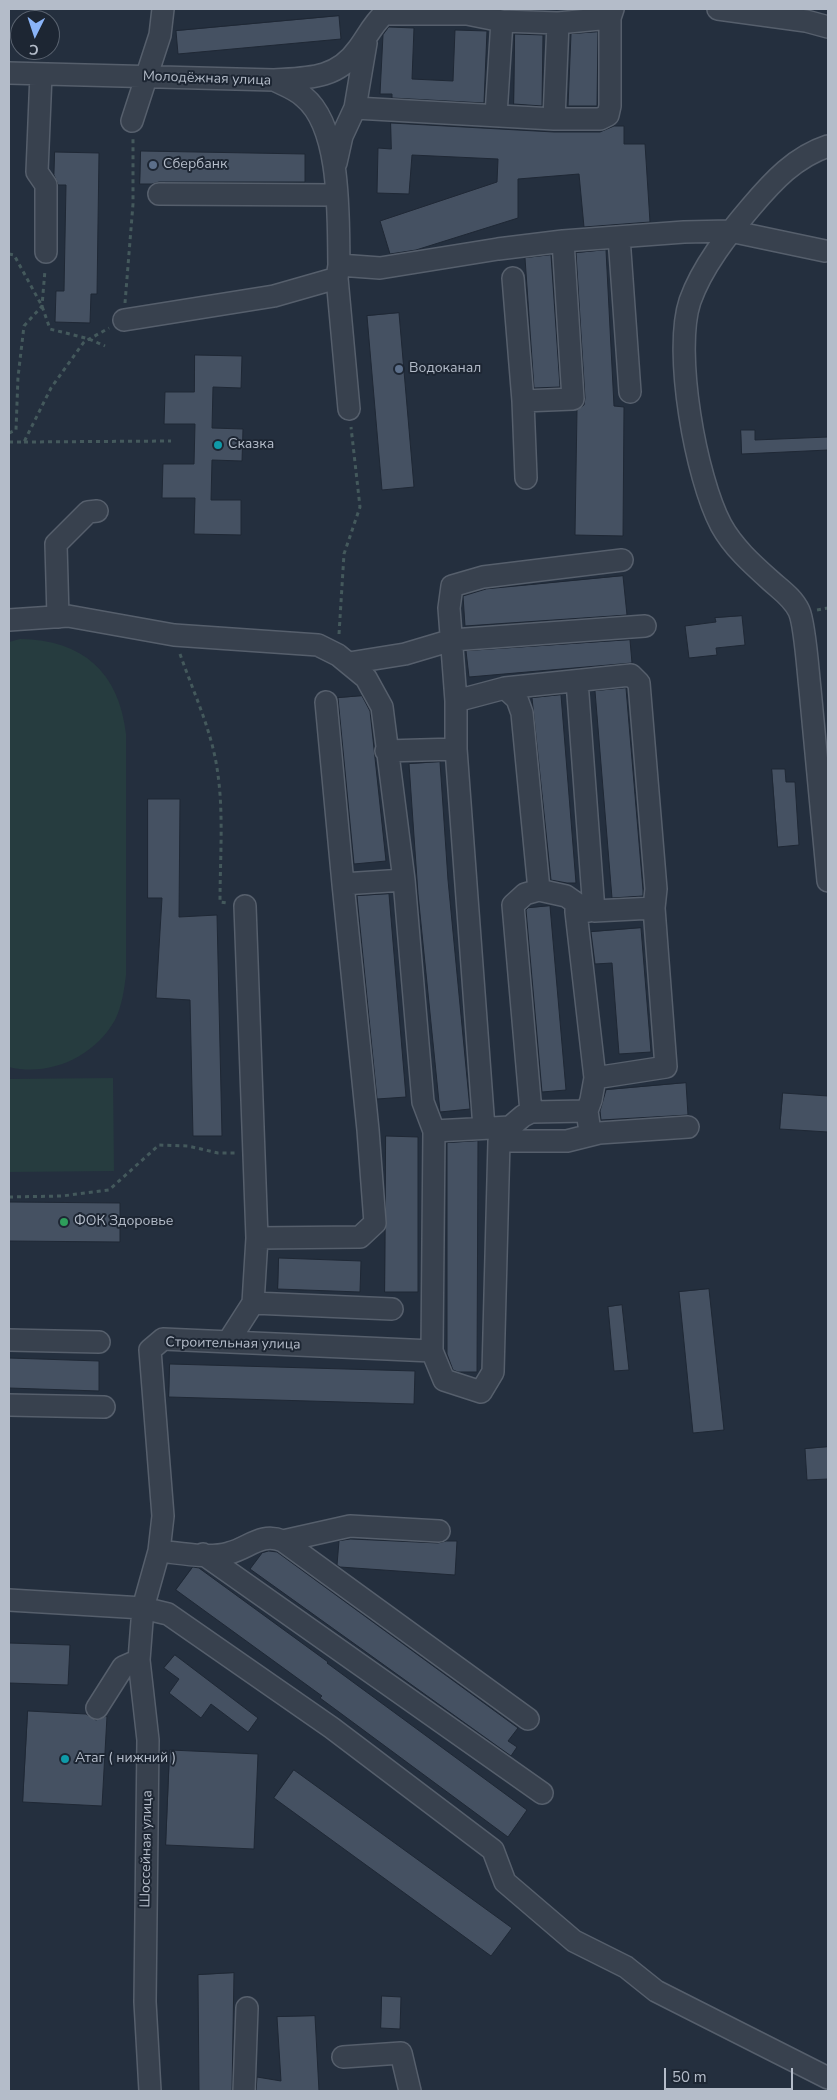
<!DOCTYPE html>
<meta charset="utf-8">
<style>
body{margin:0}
#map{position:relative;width:837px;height:2100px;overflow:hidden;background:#242f3e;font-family:"Nunito Sans",sans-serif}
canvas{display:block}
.frame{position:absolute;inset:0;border:10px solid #b4bcc9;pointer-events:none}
.north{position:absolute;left:10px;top:10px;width:50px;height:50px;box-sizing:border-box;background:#1d2633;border:1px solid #59626f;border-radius:50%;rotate:184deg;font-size:14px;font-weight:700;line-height:20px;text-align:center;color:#b4bcc9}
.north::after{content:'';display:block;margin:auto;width:18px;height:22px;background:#8ab4f8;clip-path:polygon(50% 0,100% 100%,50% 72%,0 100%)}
.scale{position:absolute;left:664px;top:2068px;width:129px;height:22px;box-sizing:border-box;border:2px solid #b4bcc9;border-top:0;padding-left:6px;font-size:15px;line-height:18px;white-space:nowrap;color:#b4bcc9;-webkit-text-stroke:4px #1d2633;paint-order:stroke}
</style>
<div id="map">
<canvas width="837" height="2100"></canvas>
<div class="frame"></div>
<div class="north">С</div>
<div class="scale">50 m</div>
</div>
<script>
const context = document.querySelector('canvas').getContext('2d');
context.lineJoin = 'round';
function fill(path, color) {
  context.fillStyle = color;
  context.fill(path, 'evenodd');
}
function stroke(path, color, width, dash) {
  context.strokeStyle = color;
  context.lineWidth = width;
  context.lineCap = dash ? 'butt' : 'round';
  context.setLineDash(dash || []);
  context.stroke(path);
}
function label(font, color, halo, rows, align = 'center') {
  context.font = font + ' "Nunito Sans",sans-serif';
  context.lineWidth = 4;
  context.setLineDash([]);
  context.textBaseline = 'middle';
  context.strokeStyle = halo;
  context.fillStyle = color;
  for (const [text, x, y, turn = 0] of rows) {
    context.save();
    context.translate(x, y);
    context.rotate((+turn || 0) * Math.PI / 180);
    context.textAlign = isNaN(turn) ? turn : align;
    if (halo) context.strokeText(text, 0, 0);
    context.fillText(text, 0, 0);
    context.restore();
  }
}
fill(new Path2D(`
 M20,639c63,1 99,33 106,95v241c-2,15 -4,31 -11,45 -21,37 -65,57 -106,47v-425z
 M113,1078l1,93 -105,1v-93z`), '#263c3f');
const building = new Path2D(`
 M339,16l2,23 -163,15 -2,-23z
 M389,27l25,1 -2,51 41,2 2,-51 32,1 -3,72 -92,-5v-4h-12l3,-59z
 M598,32l-1,74h-29l3,-72z
 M515,34l28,1 -1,71 -28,-2z
 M391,123l163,9h46l14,-6h10v18h21l5,78 -66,5 -5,-53 -61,5v39l-102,32 -26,4 -10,-33 117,-39 1,-23 -86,-4 -3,39 -32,-1 1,-45 13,1z
 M141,151l164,3v28h-146l-7,2h-12z
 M55,152l44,1 -2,141h-6l-1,29 -35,-1 1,-31h8l2,-106h-8l-4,-10z
 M606,250l8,156 10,1 -1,129 -48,-1 2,-125 7,-5 1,-7 -9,-145z
 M551,255l9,132 -26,1 -9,-130z
 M399,313l15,174 -32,3 -15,-174z
 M195,355l47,1 -1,32 -28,-1 -1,41 31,1 -1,32 -30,-1 -1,40h30v35l-47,-1 1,-36h-33l1,-34h31l1,-40h-31l1,-32h29z
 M741,430h14v10l73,-3v13l-86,4z
 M623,576l4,39 -162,11 -2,-30 23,-7z
 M742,616l3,29 -29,3 1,7 -28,3 -4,-32 31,-4 -1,-4z
 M630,640l2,23 -163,14 -3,-26z
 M626,688l17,202v6l-31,2 -17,-207z
 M561,695l15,188h-9l-16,-3 -19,-182z
 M362,696l8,15 16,150 -32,3 -16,-166z
 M440,762l8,118 22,229 -30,3 -22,-218 -9,-130z
 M772,769h13l1,13h9l4,63 -21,2z
 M148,799h32l-1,118 38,-2 5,221h-29l-3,-136 -34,-2 6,-100h-14z
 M389,894l17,203 -29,2 -20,-203z
 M550,906l16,184 -24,2 -16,-182 2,-2z
 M641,928l10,124 -32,2 -7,-91 -17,1 -4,-32z
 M686,1083l2,32 -87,5 -1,-9 6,-21z
 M783,1093l45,3v36l-48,-3z
 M386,1136l32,1v155h-33z
 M478,1141l-1,231h-19l-5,-2 -6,-16v-211z
 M9,1202l111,1v39l-111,-1z
 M279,1258l82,3 -1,31 -82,-3z
 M709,1289l15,141 -31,3 -14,-141z
 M622,1305l7,65 -15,1 -6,-64z
 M9,1358l90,3v30l-90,-3z
 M170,1364l245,7 -1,33 -245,-7z
 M828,1447v32l-21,1 -2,-31z
 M351,1539l87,4 8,-2h11l-2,34 -115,-8 -3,-2 2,-24z
 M269,1551l8,1 241,176 -10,13 9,6 -6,9 -261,-187 12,-16z
 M193,1567l6,1 129,94 -1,1 200,147 -19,27 -188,-139 2,-2 -146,-106z
 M9,1643l61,2 -2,40 -59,-2z
 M175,1655l83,63 -10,14 -37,-28 -10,14 -32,-25 10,-14 -15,-11z
 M28,1711l58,3 10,6 11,-4 -5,90 -79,-4z
 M170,1750l88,4 -4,95 -88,-4z
 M294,1770l218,158 -21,28 -217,-158z
 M234,1973l-2,118h-33l-1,-116z
 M382,1996l19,1 -1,32 -19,-1z
 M315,2016l4,75h-63l1,-14 24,4 -4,-64z`);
fill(building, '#455162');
stroke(building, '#1f2835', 1);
const minor = new Path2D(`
 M718,9l88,12 22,6
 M9,73l265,7c10,5 22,9 30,17 38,31 34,123 35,168l-2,13 12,131
 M41,74l-4,98 9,13v67
 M274,80c34,-2 63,-1 84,-31 9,-12 15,-25 26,-35h83l35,7 56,2 52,-5
 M355,108l11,-65
 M496,115l6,-94
 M554,119l4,-96
 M132,121l28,-86 3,-26
 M828,146c-33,11 -55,35 -77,61 -23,27 -49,60 -61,94 -17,51 6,177 31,224 12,22 31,39 50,56 10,9 22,17 28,30 6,13 9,61 11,78 6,64 12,128 18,192
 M336,163l6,-27 13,-28 199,11h46l8,-4 2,-9v-88l3,-9
 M159,194l177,1
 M619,237l11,155
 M339,265l41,3 118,-19 65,-8 121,-9 46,-1 95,20
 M513,278l10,123 50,-2 -10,-158
 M124,320l150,-24 63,-18
 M523,401l3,77
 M58,617l-2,-73 32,-32 9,-1
 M9,620l59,-4 106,19 144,10 20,10 28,23 16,29 22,173 19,222 11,29 -2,220 12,29 37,12 12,-20 6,-231 11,-14 -76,4
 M349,663l56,-9 47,-14 193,-14
 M577,681l17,230 60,-3
 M505,688l126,-13 8,8 17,206 -2,19 12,159 -71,11 -4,22 -4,11
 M456,701v48
 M326,702l17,182
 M386,751l70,-2 28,379
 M539,890l27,6 10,7v9l13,-1
 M576,912l19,166
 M531,1112l56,-1 2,14
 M510,1127l13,-11 8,-4 -18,-207 12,-11 14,-4 -17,-177 -5,-14 -12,-11 -49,13 -7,-93 3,-22 31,-9 139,-17
 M499,1141h68l32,-8 89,-6
 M257,1238l103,-1 15,-14 -7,-93 -25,-246 61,-4
 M253,1303l139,6
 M9,1340l90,2
 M228,1342l25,-39 4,-65 -12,-332
 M9,1405l95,2
 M283,1541l245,178
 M159,1551l4,-35 -13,-166 13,-11 269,12
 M203,1554l339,239
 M9,1600l134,8 25,6 164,114 161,122 12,32 69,59 52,26 30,24 172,87
 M97,1708l26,-41 16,-7
 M343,2057l58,-4 9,38
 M150,2091l-5,-89 3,-262 -9,-80 4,-52 16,-57c21,2 49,8 70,2 20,-5 32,-21 54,-12l67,-15 89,5
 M244,2091l3,-83`);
stroke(minor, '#565f6c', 24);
stroke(new Path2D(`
 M9,254l5,1 28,51 8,23 39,10 16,7
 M125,303l8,-99v-65
 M9,433l7,-3 2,-53 6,-51 18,-20 3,-36
 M9,442h15l27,-54 33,-46 25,-14
 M24,442l147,-1
 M817,610l11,-2
 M339,634l5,-80 16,-47 -9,-80
 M180,654c13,37 31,75 37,114 7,43 3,90 3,134l7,1
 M9,1197l53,-1 47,-6 50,-45 29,1 30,7h19`), '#44595c', 3, [4, 4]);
stroke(minor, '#38414e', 21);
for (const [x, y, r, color] of [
 [153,165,5,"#5c6f8a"],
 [399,369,5,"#5c6f8a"],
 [218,445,5,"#0f9aa8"],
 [64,1222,5,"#2e9e5b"],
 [65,1759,5,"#0f9aa8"]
]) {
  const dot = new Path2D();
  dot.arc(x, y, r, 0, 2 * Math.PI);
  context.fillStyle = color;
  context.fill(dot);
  stroke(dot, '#1d2633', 2);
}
label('14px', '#b4bcc9', '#1d2633', [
 ["Молодёжная улица",207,79,2],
 ["Строительная улица",233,1344,1],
 ["Шоссейная улица",147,1849,-89]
]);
label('14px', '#b4bcc9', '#1d2633', [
 ["Сбербанк",163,165],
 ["Водоканал",409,369],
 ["Сказка",228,445],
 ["ФОК Здоровье",74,1222],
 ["Атаг ( нижний )",75,1759]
], 'left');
</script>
